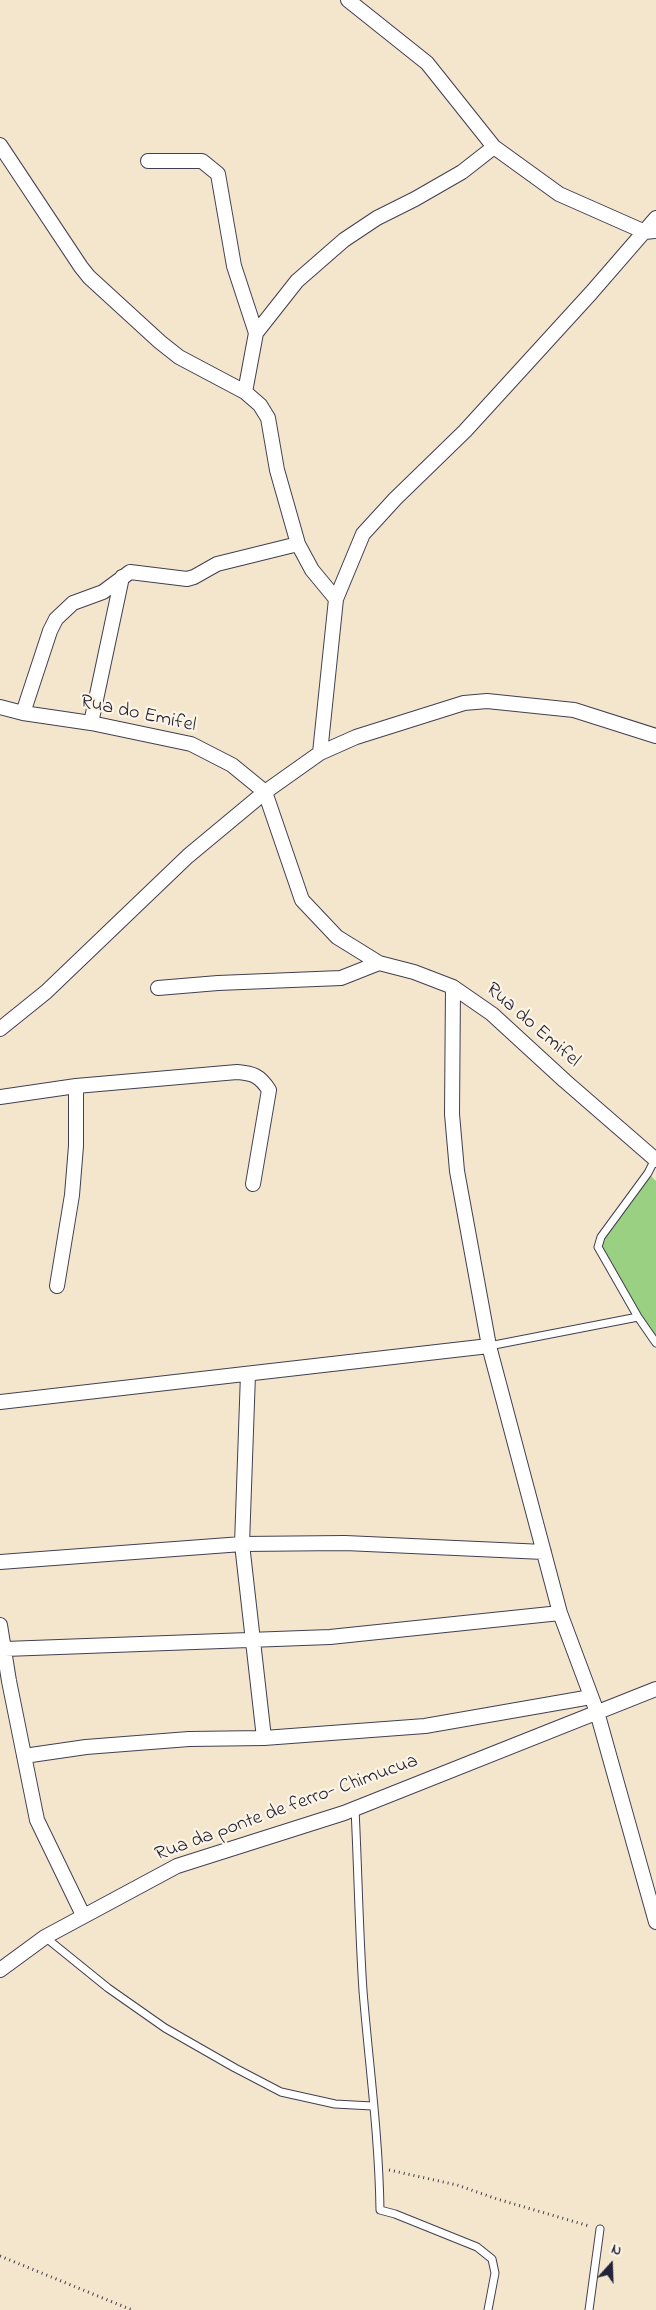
<!DOCTYPE html>
<style>
body{margin:0}
#map{position:relative;width:656px;height:2310px;overflow:hidden;background:#f4e6cc;font-family:"Indie Flower",sans-serif}
canvas{display:block}
.north{position:absolute;left:586px;top:2240px;width:50px;height:50px;-webkit-text-stroke:4px #fcf5e5;paint-order:stroke;rotate:20deg;font-size:14px;font-weight:700;line-height:20px;text-align:center;color:#22223b}
.north::after{content:'';display:block;margin:auto;width:18px;height:22px;background:#22223b;clip-path:polygon(50% 0,100% 100%,50% 72%,0 100%)}
</style>
<div id="map">
<canvas width="656" height="2310"></canvas>
<div class="north">N</div>
</div>
<script>
const context = document.querySelector('canvas').getContext('2d');
context.lineJoin = 'round';
function fill(path, color) {
  context.fillStyle = color;
  context.fill(path, 'evenodd');
}
function stroke(path, color, width, dash) {
  context.strokeStyle = color;
  context.lineWidth = width;
  context.lineCap = dash ? 'butt' : 'round';
  context.setLineDash(dash || []);
  context.stroke(path);
}
function label(font, color, halo, rows, align = 'center') {
  context.font = font + ' "Indie Flower",sans-serif';
  context.lineWidth = 4.5;
  context.setLineDash([]);
  context.textBaseline = 'middle';
  context.strokeStyle = halo;
  context.fillStyle = color;
  for (const [text, x, y, turn = 0] of rows) {
    context.save();
    context.translate(x, y);
    context.rotate((+turn || 0) * Math.PI / 180);
    context.textAlign = isNaN(turn) ? turn : align;
    if (halo) context.strokeText(text, 0, 0);
    context.fillText(text, 0, 0);
    context.restore();
  }
}
fill(new Path2D(`
 M648,1173l8,8v162l-58,-96z`), '#9ad081');
const lane = new Path2D(`
 M655,1159l-7,14 -47,64 -3,10 40,70 18,26
 M489,1346l149,-29
 M355,1809c3,60 4,121 8,182 6,73 16,146 17,219l15,4 82,33 15,12 3,14 -7,37
 M45,1937l63,51 57,40 70,40 46,24 54,12 37,2
 M589,2310l11,-81`);
const street = new Path2D(`
 M348,0l79,63 67,84 65,47 86,38 9,-1
 M0,145l81,122 8,10 71,65 19,15 66,35 15,13 8,13 9,52 21,74 14,26 24,29
 M148,161h54l16,13 16,92 22,67
 M245,392l11,-59 41,-52 47,-41 33,-22 38,-19 47,-27 32,-25
 M0,707l23,6 68,10 100,21 41,21 33,27 37,108 35,37 42,26 35,9 39,15 39,27 73,67 91,79
 M23,713l27,-82 6,-12 17,-16 30,-11 27,-20 57,7 7,-2 23,-13 81,-20
 M91,723l31,-146
 M320,753l16,-154 27,-65 32,-35 70,-68 126,-138 65,-75
 M453,987l-1,127 5,57 32,175 71,267 37,99 59,210
 M158,988l60,-5 123,-5 38,-15
 M0,1029l46,-37 142,-136 77,-64 55,-39 36,-16 108,-34 23,-2 87,9 82,26
 M0,1097l76,-11 161,-14c16,1 23,4 32,18l-16,94
 M57,1286l15,-91 4,-49v-60
 M248,1374l-6,170 22,194
 M0,1402l489,-56
 M0,1562l242,-18 103,-1 199,9
 M0,1625l9,56 28,139 46,95
 M5,1649l325,-12 230,-24
 M24,1756l62,-9 103,-8 75,-1 161,-12 166,-29
 M0,1970l45,-33 132,-71 167,-53 312,-124`);
stroke(lane, '#423f51', 9);
stroke(street, '#423f51', 16);
stroke(new Path2D(`
 M389,2170l68,15 40,14 92,27
 M0,2256l132,54`), '#423f51', 3, [1, 4]);
stroke(lane, '#fff', 7);
stroke(street, '#fff', 14);
label('20px', '#22223b', '#fcf5e5', [
 ["Rua do Emifel",138,715,12],
 ["Rua do Emifel",532,1026,41],
 ["Rua da ponte de ferro- Chimucua",287,1809,-20]
]);
</script>
